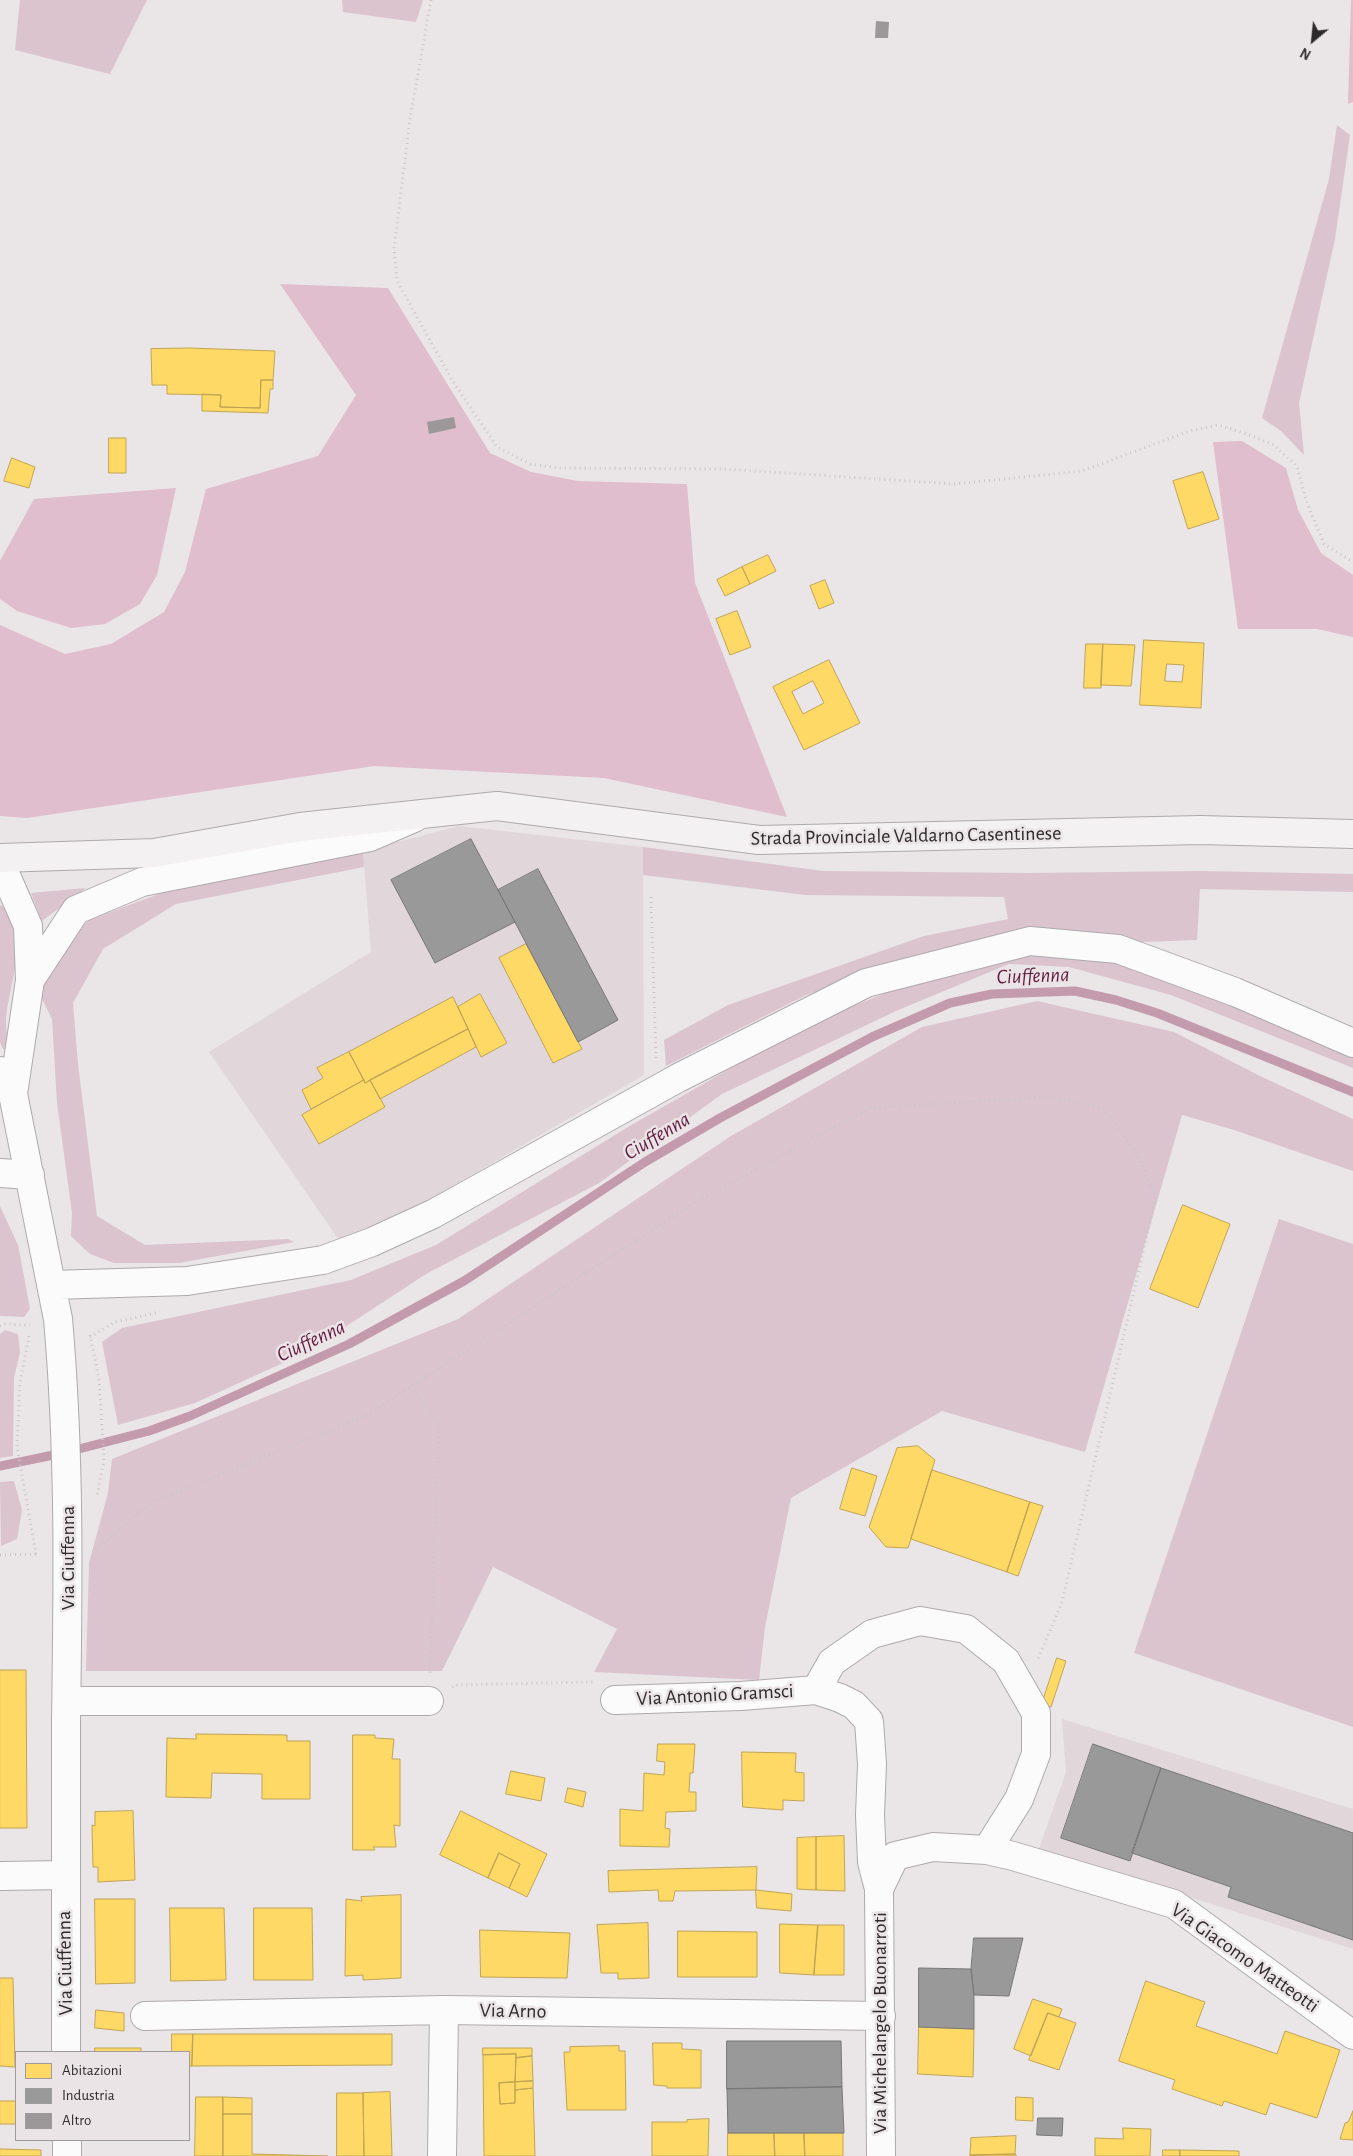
<!DOCTYPE html>
<style>
body{margin:0}
#map{position:relative;width:1353px;height:2156px;overflow:hidden;background:#eae5e7;font-family:"Alegreya Sans",sans-serif}
canvas{display:block}
.legend{position:absolute;left:15px;top:2051px;width:175px;height:90px;box-sizing:border-box;background:#ebe4e7;border:1px solid #9f9a9c;margin:0;padding:6px 9px;list-style:none;font-size:15px;color:#2d2a2b}
.legend li{display:flex;align-items:center;gap:10px;height:25px}
.legend b{width:25px;border:1px solid #9f9a9c}
.north{position:absolute;left:1288px;top:15px;width:50px;height:50px;-webkit-text-stroke:4px #ebe4e7;paint-order:stroke;rotate:208deg;font-size:14px;font-weight:700;line-height:20px;text-align:center;color:#2d2a2b}
.north::after{content:'';display:block;margin:auto;width:18px;height:22px;background:#2d2a2b;clip-path:polygon(50% 0,100% 100%,50% 72%,0 100%)}
</style>
<div id="map">
<canvas width="1353" height="2156"></canvas>
<ul class="legend">
<li><b style="height:14px;background:#ffd966"></b>Abitazioni</li>
<li><b style="height:14px;background:#999"></b>Industria</li>
<li><b style="height:14px;background:#9c9899"></b>Altro</li>
</ul>
<div class="north">N</div>
</div>
<script>
const context = document.querySelector('canvas').getContext('2d');
context.lineJoin = 'round';
function fill(path, color) {
  context.fillStyle = color;
  context.fill(path, 'evenodd');
}
function stroke(path, color, width, dash) {
  context.strokeStyle = color;
  context.lineWidth = width;
  context.lineCap = dash ? 'butt' : 'round';
  context.setLineDash(dash || []);
  context.stroke(path);
}
function label(font, color, halo, rows, align = 'center') {
  context.font = font + ' "Alegreya Sans",sans-serif';
  context.lineWidth = 5;
  context.setLineDash([]);
  context.textBaseline = 'middle';
  context.strokeStyle = halo;
  context.fillStyle = color;
  for (const [text, x, y, turn = 0] of rows) {
    context.save();
    context.translate(x, y);
    context.rotate((+turn || 0) * Math.PI / 180);
    context.textAlign = isNaN(turn) ? turn : align;
    if (halo) context.strokeText(text, 0, 0);
    context.fillText(text, 0, 0);
    context.restore();
  }
}
fill(new Path2D(`
 M459,826l184,21 1,228 -228,132 -77,33 -130,-188 162,-100 -8,-101z
 M1062,1719l291,90v140l-314,-100 27,-77z`), '#e1d6da');
fill(new Path2D(`
 M20,0h127l-37,74 -95,-24z
 M342,0h81l-7,22 -73,-10z
 M1337,125l13,10 -15,104 -36,164 5,52 -23,-24 -19,-13 67,-239z
 M643,847l180,24 204,2 173,-2 153,3v18l-153,-3 -3,51 -247,9 -144,46 -140,71 -2,-26 64,-35 196,-69 84,-17 -4,-22 -199,-2 -162,-20z
 M363,851l1,16 -188,37 -73,45 -30,54 5,61 19,152 48,29 143,-6 6,3 -115,21h-65l-24,-9 -19,-18 1,-23 -15,-110 -5,-84 -15,-30 14,-27 38,-42 78,-29z
 M86,888l-44,33 -11,-28z
 M0,905c36,14 6,89 6,117 0,9 2,19 3,27h-6l-3,-7z
 M1028,950l89,7 236,94v17l-182,-73 -102,-28 -60,-3 -113,47 -174,83 -123,89 -173,91 -119,78 -112,51 -77,22 -16,-83 20,-14 229,-48 85,-35 192,-118 180,-103 125,-50z
 M1037,1001l137,31 86,44 93,43v52l-122,-42 -49,-14 -97,337 -143,-41 -151,87 -26,129 -6,53 -165,-8 23,-43 -124,-62 -51,104h-356l3,-108 19,-70 4,-34 346,-140 273,-183 191,-109z
 M0,1206l18,39 12,64 -6,8 -24,-1z
 M1279,1219l74,25v483l-219,-74z
 M5,1330l13,4 2,18 -6,26 -1,78 -13,2v-124z
 M14,1481l8,29 -5,29 -16,7 -1,-64z`), '#dbc4ce');
fill(new Path2D(`
 M1351,0h2v102l-5,2z
 M280,284l108,4 102,165 41,19 47,9 109,3 8,99 92,234 -183,-39 -230,-12 -347,52 -27,-2v-191l65,29 46,-10 53,-32 21,-40 21,-83 112,-33 38,-61z
 M1242,441l44,27 12,42 23,43 32,22v62l-36,-8h-79l-25,-187z
 M176,488l-19,87 -17,29 -35,20 -34,4 -54,-17 -17,-12v-38l34,-62z`), '#e1becd');
const homes = new Path2D(`
 M189,348l86,3 -2,29h-12l-1,28 -40,-1 1,-12 -54,-1v-9h-15l-1,-36z
 M261,380h12v9h-3l-2,24 -66,-2v-17l19,1 -1,12 40,1z
 M109,438h17v35h-17z
 M12,458l23,9 -6,21 -25,-7z
 M1203,472l16,47 -31,10 -15,-48z
 M768,555l8,16 -26,13 -8,-17z
 M742,567l8,17 -25,12 -8,-16z
 M825,580l9,23 -15,6 -9,-23z
 M737,611l14,36 -21,8 -14,-36z
 M1144,640l60,3 -3,65 -61,-3zM1167,664l17,1 -2,17 -17,-1z
 M1086,644h17l-2,44h-17z
 M1103,644l32,1 -4,41 -30,-1z
 M829,660l31,63 -56,27 -31,-63zM813,681l11,22 -21,11 -11,-22z
 M526,944l56,105 -29,14 -54,-105z
 M480,994l27,49 -26,14 -23,-50z
 M453,997l15,32 -103,54 -16,-31z
 M468,1029l8,18 -96,52 -10,-19z
 M349,1052l15,28 -53,29 -9,-19 21,-12 -6,-10z
 M364,1080l1,3 5,-3 15,27 -66,37 -17,-29z
 M1183,1205l47,19 -32,84 -48,-19z
 M918,1446l17,14 -24,79 -3,9 -22,-1 -17,-20 28,-79z
 M852,1468l25,8 -12,40 -25,-7z
 M932,1470l98,32 -23,70 -96,-33z
 M1030,1502l13,4 -25,70 -11,-4z
 M1057,1658l9,3 -15,46 -9,-3z
 M0,1670h26l1,158h-27z
 M196,1734l91,1v6h23v58h-48v-25l-50,-1 -1,25 -45,-1 1,-59 29,1z
 M353,1735h22v3l19,1 -2,20h8v67l-6,-1 2,22h-23l2,3h-22z
 M658,1744h37l-2,29h-3l-1,19h7v19l-30,1 -1,16 5,1 -1,18 -49,-1v-37l23,2 1,-38 20,2 1,-13 -8,-1z
 M742,1752l54,1 -1,19 9,1v28l-21,-1v10l-40,-3z
 M511,1771l34,7 -4,23 -35,-7z
 M568,1788l18,4 -3,15 -18,-5z
 M133,1811l2,69 -37,2v-15h-5l-1,-42 3,1v-14z
 M461,1811l86,43 -20,43 -18,-9 11,-24 -21,-11 -11,25 -48,-23z
 M844,1836l1,55 -29,-1v-53z
 M816,1837v53l-19,-1v-51z
 M499,1853l21,11 -11,24 -21,-10z
 M757,1867l-1,23 -81,1 -2,10h-14l-1,-11 -49,2 -1,-21z
 M756,1890l36,4 -1,17 -34,-3z
 M401,1895v83l-38,2v-5l-18,1 1,-77 16,2 -1,-4z
 M95,1899h40v84l-39,1z
 M170,1908h54l2,72 -55,1z
 M254,1908h58l1,72h-59z
 M648,1923l1,55 -31,1v-6h-17l-4,-48z
 M780,1924l38,1 -4,50 -34,-2z
 M818,1925h26v50h-30z
 M480,1930l90,3 -3,45 -86,-1z
 M678,1931l79,1v45h-79z
 M0,1978h13l2,89 -15,-1z
 M1146,1981l59,21 -9,24 81,28 8,-23 55,19 -23,68 -47,-15 -4,12 -42,-14 -2,5 -50,-17 3,-9 -56,-19z
 M1033,1999l29,10 -3,8 -11,-4 -17,43 -17,-7z
 M96,2010l28,3v18l-29,-3z
 M1048,2013l28,10 -17,47 -30,-10z
 M919,2027l55,2 -1,48 -55,-3z
 M172,2034h21l-1,32h-3v-14h-17z
 M193,2034h199v31l-200,1z
 M653,2043h29v6l19,1v38h-34v-2l-13,-1z
 M619,2046v5h6l1,59h-59l-3,-58h6v-5z
 M95,2048h46v4h-46z
 M483,2048h49v8l-16,2v-4l-33,1z
 M516,2054l-1,28 -16,1 1,21 15,-1v-13l18,-2 2,68h-51l-1,-101z
 M532,2056l1,25 -18,1 1,-24z
 M533,2081v7l-18,2v-8z
 M515,2082v21l-15,1 -1,-21z
 M390,2092l2,64h-28l-1,-63z
 M337,2093h26l1,63h-27z
 M196,2097h27v59h-28z
 M223,2097l29,1v16h-29z
 M1016,2097l17,1v23l-17,-1z
 M0,2101h16v23h-16z
 M1353,2111v29l-13,-1 5,-16 3,-1z
 M223,2114h29v40l76,2h-105z
 M709,2119l-1,37h-56v-34h35v-2z
 M1123,2128l28,1 -1,27h-55v-18l28,1z
 M728,2133h46l1,23h-47z
 M774,2133h30l1,23h-30z
 M804,2133h39v23h-38z
 M1016,2136l-1,18 -45,1 1,-17z
 M0,2149l41,1v6h-41z
 M1163,2150h17v6h-17z
 M1180,2150l59,1v5h-59z
 M970,2155l45,-1 2,2h-47z`);
fill(homes, '#ffd966');
stroke(homes, '#c0a454', 1);
const industry = new Path2D(`
 M471,839l44,83 -80,41 -44,-83z
 M538,869l80,151 -40,22 -80,-152z
 M1093,1744l68,24 -31,93 -69,-23z
 M1161,1768l192,65v107l-125,-43 3,-10 -99,-34z
 M974,1938h49l-14,58 -35,-1 -3,-26z
 M919,1968l52,1 3,26v34l-55,-2z
 M727,2041h114l1,46 -115,2z
 M842,2087l2,46h-116l-1,-44z
 M1038,2118h25l-1,18 -25,-1z`);
fill(industry, '#999');
stroke(industry, '#797878', 1);
stroke(new Path2D(`
 M0,1466l63,-13 86,-22 41,-15 159,-72 115,-63 181,-119 75,-44 152,-81 78,-34 42,-9 83,-3 41,9 41,13 196,79`), '#c49aad', 9);
fill(new Path2D(`
 M876,21l13,1 -1,16h-13z
 M454,417l2,11 -27,6 -2,-12z`), '#9c9899');
const street = new Path2D(`
 M0,862l28,64 2,54
 M0,1071l13,23 45,225c12,135 10,270 8,404 -1,110 -1,220 0,329
 M13,1094l17,-114 46,-70 66,-28 228,-45 44,-19
 M0,1173l30,2
 M51,1285l136,-4 136,-21 49,-18 61,-28 245,-136 188,-95 164,-42 88,8 117,43 118,51
 M615,1700l126,-4 75,-6 24,8 14,7 15,16 3,43 -2,51 2,47 7,27 16,-33 38,-9 54,3 32,-51 17,-45v-41l-30,-52 -40,-32 -46,-8 -48,13 -40,28 -16,28
 M67,1701h362
 M987,1850l26,6 161,48 179,131
 M0,1876l65,-1
 M879,1889l2,267
 M145,2016l299,-6 437,6
 M67,2140v16
 M442,2156l2,-146`);
const secondary = new Path2D(`
 M0,858l154,-5 146,-26 197,-21 262,34 441,-10 153,4`);
stroke(street, '#aeaaac', 30);
stroke(secondary, '#aeaaac', 30);
stroke(new Path2D(`
 M431,0l-21,119 -16,130 3,32 55,99 45,67 33,17 28,4 166,1 231,15 127,-13 108,-40 28,-6 29,9 27,11 23,21 10,37 17,41 29,18
 M651,897l5,162
 M0,1326l4,-2 26,1
 M90,1335l9,44 5,81 -7,37
 M29,1336l-9,46 -3,65 19,107h2
 M90,1337l25,-15 45,-10
 M411,1386l28,38 -9,250
 M96,1550l54,-47 217,-88 325,-211 178,-96 179,-11 54,11 35,48 18,40 -94,406 -24,57
 M0,1555l36,-1
 M452,1687l3,-2 138,-3`), '#c8c7c7', 3, [1, 4]);
stroke(street, '#fcfbfb', 28);
stroke(secondary, '#f4f1f2', 28);
label('20px', '#2d2a2b', '#ebe4e7', [
 ["Strada Provinciale Valdarno Casentinese",906,836,-1],
 ["Via Ciuffenna",68,1558,-90],
 ["Via Antonio Gramsci",715,1695,-3],
 ["Via Giacomo Matteotti",1245,1958,35],
 ["Via Ciuffenna",65,1963,-91],
 ["Via Arno",513,2011,1],
 ["Via Michelangelo Buonarroti",880,2023,-90]
]);
label('italic 21px', '#611b40', '#ebe4e7', [
 ["Ciuffenna",1033,976,-2],
 ["Ciuffenna",657,1136,-31],
 ["Ciuffenna",311,1341,-25]
]);
</script>
